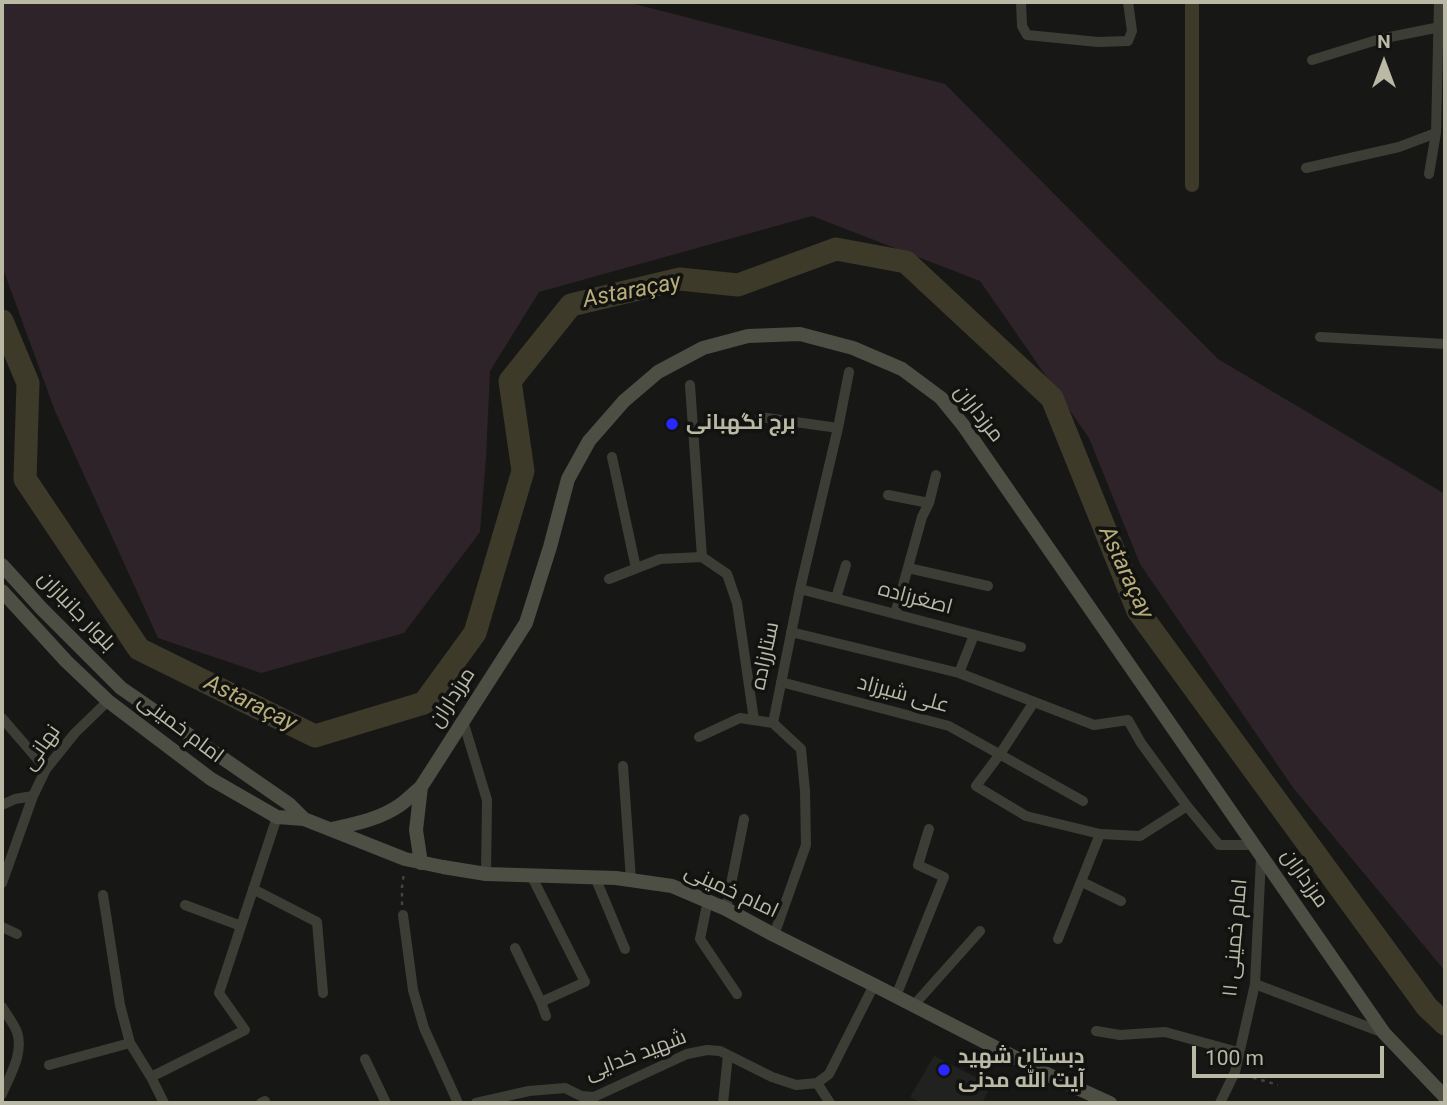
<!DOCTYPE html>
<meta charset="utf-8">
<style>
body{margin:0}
#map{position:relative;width:1447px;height:1105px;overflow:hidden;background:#171816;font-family:Roboto,sans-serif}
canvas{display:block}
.frame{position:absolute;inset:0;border:4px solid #b9b9a6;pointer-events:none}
.north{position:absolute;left:1349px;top:28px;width:70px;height:70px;-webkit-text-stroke:5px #121311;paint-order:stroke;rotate:0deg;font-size:19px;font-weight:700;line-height:28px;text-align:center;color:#b9b9a6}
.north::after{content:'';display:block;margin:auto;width:24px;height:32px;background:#b9b9a6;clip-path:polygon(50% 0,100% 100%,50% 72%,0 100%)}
.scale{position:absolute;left:1192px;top:1046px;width:192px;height:32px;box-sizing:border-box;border:4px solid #b9b9a6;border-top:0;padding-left:9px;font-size:21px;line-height:24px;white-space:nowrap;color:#b9b9a6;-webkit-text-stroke:5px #121311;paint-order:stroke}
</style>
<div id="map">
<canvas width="1447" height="1105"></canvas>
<div class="frame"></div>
<div class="north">N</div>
<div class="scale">100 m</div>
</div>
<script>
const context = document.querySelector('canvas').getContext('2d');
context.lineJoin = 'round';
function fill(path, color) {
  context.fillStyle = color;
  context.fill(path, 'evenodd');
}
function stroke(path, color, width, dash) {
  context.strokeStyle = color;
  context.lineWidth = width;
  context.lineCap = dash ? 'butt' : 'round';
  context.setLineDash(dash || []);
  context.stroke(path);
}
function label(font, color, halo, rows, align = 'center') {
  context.font = font + ' Roboto,Cairo,sans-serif';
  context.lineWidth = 7;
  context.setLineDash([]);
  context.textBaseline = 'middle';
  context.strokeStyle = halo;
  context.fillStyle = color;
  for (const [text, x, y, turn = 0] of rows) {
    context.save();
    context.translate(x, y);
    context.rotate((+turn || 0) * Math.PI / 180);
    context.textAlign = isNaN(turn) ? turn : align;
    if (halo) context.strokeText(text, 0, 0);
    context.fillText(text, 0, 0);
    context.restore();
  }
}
fill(new Path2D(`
 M934,1056l57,29 -9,18h-60l-12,-6z`), '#21221f');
fill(new Path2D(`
 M2,2h625l318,82 273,275 227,135v477l-151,-182 -154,-225 -51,-126 -109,-157 -168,-65 -273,76 -49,79 -4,86 -6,75 -76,101 -143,40 -103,-35 -103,-227 -53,-145z`), '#2e2328');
stroke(new Path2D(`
 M1192,2v183`), '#3d3a2a', 14);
stroke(new Path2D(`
 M2,321l26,62 -3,96 114,170 176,87 109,-33 51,-70 48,-162 -13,-90 61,-76 109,-26 58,6 98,-36 70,13 146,136 86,213 289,396 18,17`), '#3d3a2a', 23);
stroke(new Path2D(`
 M402,905v-18l2,-14
 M1245,1075l33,10`), '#44453c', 2.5, [3.5, 5]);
stroke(new Path2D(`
 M1021,2l1,24 5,9 71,7 30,-1 4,-10 -4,-29
 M1312,60l68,-21 60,-12
 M1306,168l93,-21 37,-14
 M1429,174l7,-41 3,-131
 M1320,337l125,7
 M690,385l12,172
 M760,417l78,11
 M612,457l24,111
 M888,495l41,8
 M908,568l80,18
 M609,579l51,-20 42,-2 25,17 10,29 17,117
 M800,589l221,58
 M836,598l10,-33
 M895,614l27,-97 7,-14 7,-28
 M791,632l168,41 135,52 34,-5 13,23 46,63
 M959,673l15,-38
 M781,682l168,44 134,75
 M1034,702l-34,52 -24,32 50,30 74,18 40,2 47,-30 32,39h36
 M2,718l44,51
 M463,721l24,79 -1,74
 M773,723l27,-134 38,-161 11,-56
 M773,723l28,26 4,42 1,54 -32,90
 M699,737l41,-19 33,5
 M623,766l8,114
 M2,805l13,-6 18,-3 13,-27 29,-36 33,-32
 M531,875l54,107 -44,20
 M595,877l30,72
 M1082,882l39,19
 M2,883l31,-87
 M253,889l64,33 6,71
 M103,895l17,110 10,38 21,34 13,26
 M708,900l-8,39 37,55
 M185,905l56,21
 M726,909l18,-90
 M403,915l10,75 11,38 34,75
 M2,927l15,7
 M1058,939l42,-105
 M515,948l26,54 5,14
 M1255,984l129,49
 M896,996l48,-119 -26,-12 11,-36
 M914,1005l66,-74
 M2,1007c5,8 12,17 15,25 7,21 -7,43 -15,62
 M1096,1031l24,4 45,-3 73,20
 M365,1059l21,44
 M49,1065l81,-22
 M151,1077l94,-47 -26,-37 58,-176
 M817,1083l13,20
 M261,1103l4,-2
 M476,1103l53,-12 36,-3 16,8 13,1 93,-43 20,-4 13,1 52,26 24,8 21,-2 12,-9 45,-89
 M723,1103l5,-48
 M1220,1103l15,-31 20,-88 6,-126`), '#3c3e36', 10);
stroke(new Path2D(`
 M2,565l39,43 80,80 168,116 15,15
 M2,591l64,70 42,40 103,78 66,38 27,2 101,40 38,8 43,7 130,4 56,8 54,23 48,26 100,50 179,92 57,26
 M421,787l105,-164 24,-76 18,-68 21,-38 35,-40 34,-29 45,-24 45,-12 52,-2 53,14 49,21 39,29 22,27 421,608 61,64
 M332,829c23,-5 48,-10 68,-24 7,-5 14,-12 21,-18l-5,43 5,33`), '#4d4e44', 14);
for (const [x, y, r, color] of [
 [672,424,7,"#2b27ff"],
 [944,1070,7,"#2b27ff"]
]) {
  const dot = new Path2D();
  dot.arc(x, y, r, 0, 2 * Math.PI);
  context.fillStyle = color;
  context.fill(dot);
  stroke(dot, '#121311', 2.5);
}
label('21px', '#b9b9a6', '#121311', [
 ["مرزداران",978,414,52],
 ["اصغرزاده",915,599,15],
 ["بلوار جانبازان",76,612,46],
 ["ستارزاده",766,656,-78],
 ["علی شیرزاد",903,695,15],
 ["مرزداران",453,698,-57],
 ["امام خمینی",180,729,37],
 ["نهانی",42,748,-55],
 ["مرزداران",1304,879,55],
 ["امام خمینی",731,892,25],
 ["امام خمینی ۱۱",1236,938,-85],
 ["شهید خدایی",636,1056,-21]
]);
label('bold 21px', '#b9b9a6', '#121311', [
 ["برج نگهبانی",686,424],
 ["دبستان شهید",958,1058],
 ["آیت الله مدنی",958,1082]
], 'left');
label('italic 23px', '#b8ad7a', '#121311', [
 ["Astaraçay",632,292,-11],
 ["Astaraçay",1125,573,65],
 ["Astaraçay",250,704,26]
]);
</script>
